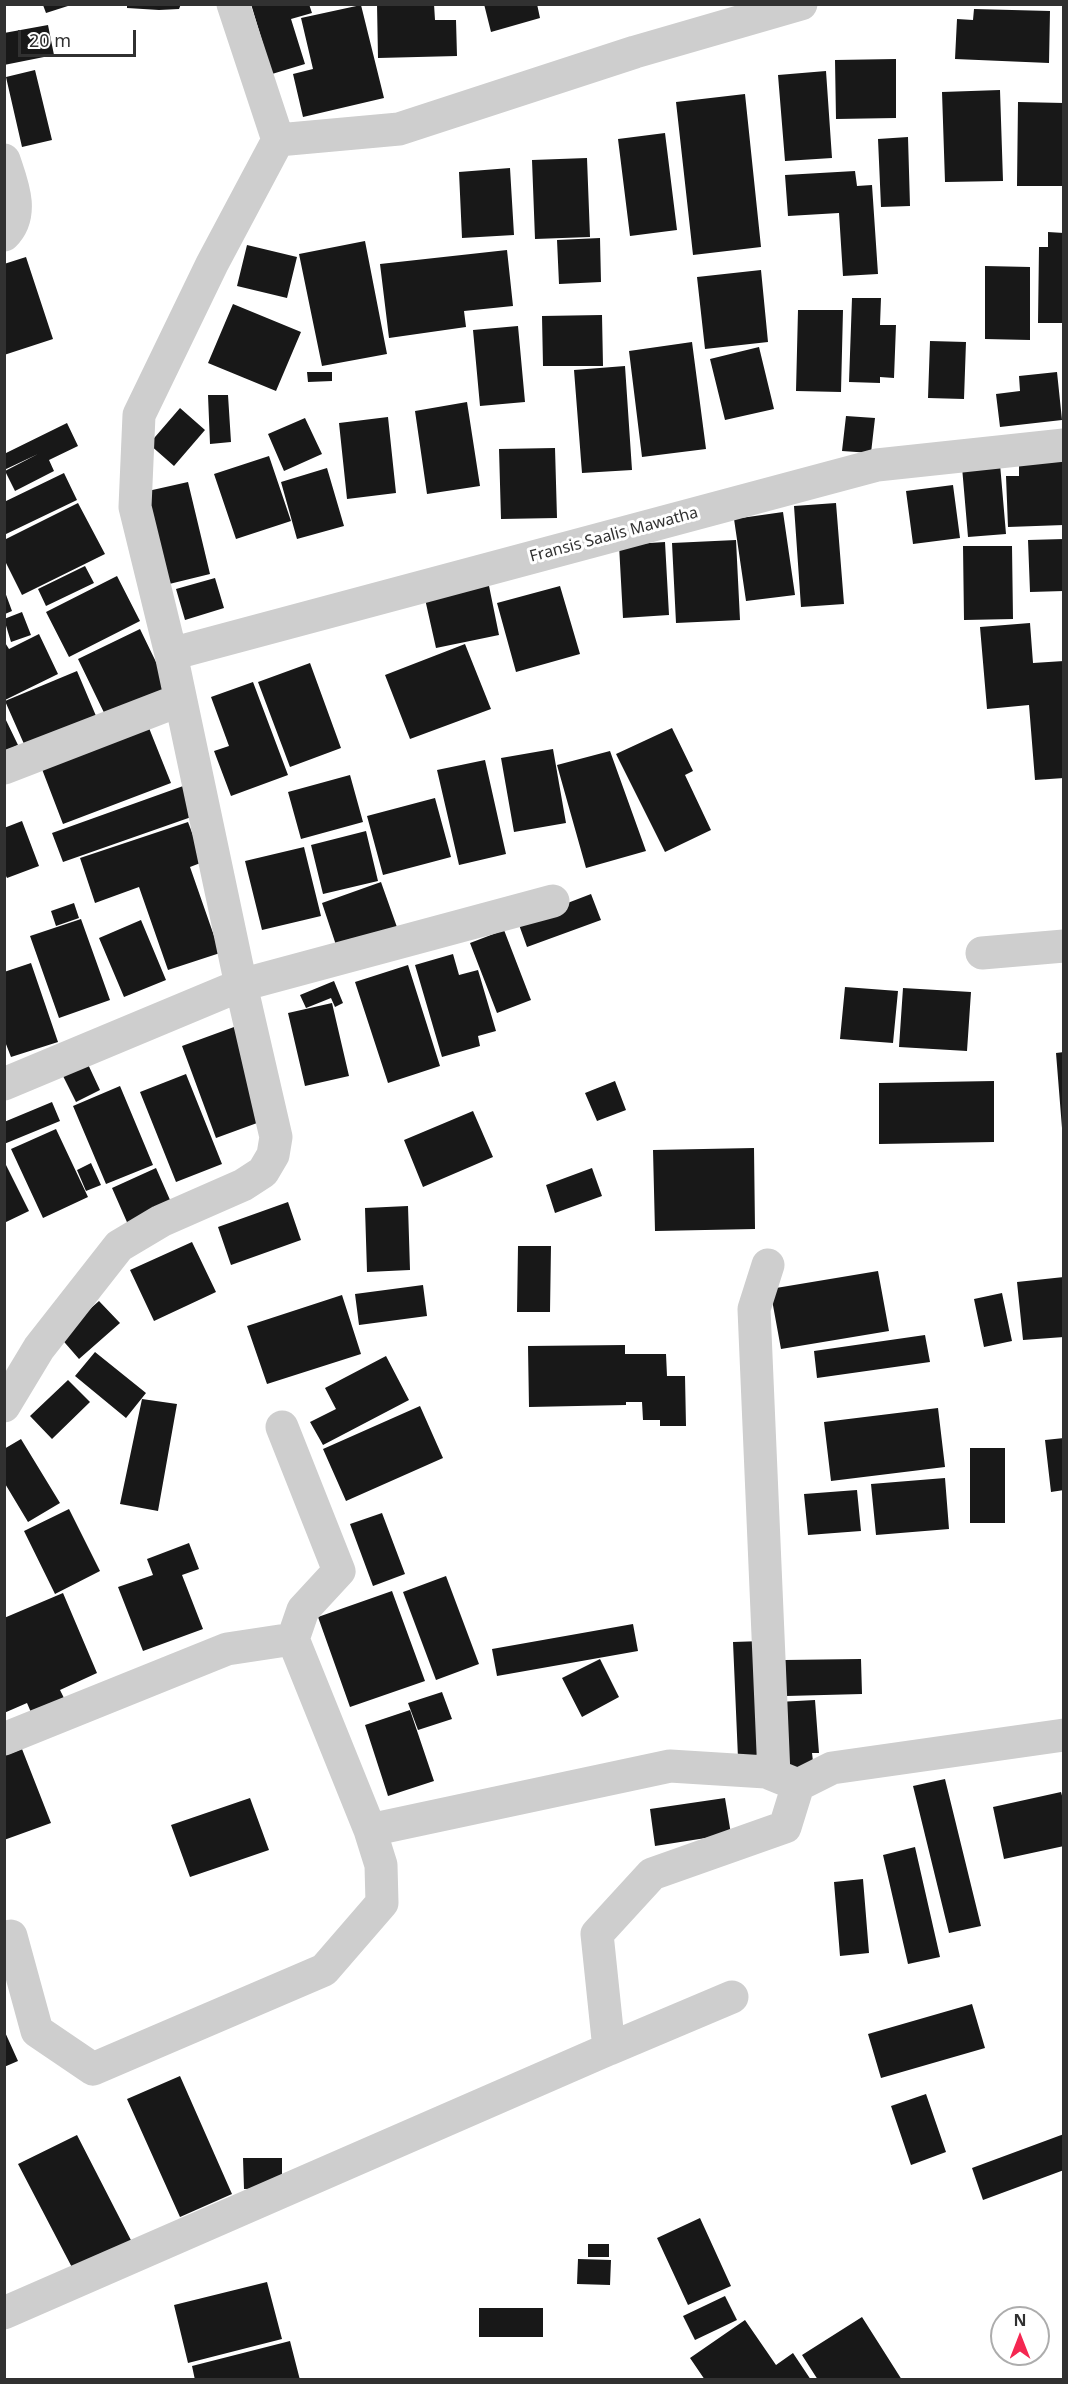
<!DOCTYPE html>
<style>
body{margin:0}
#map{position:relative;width:1068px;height:2384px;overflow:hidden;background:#fff;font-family:"Noto Sans",sans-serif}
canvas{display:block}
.frame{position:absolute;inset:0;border:6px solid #313131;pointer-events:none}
.north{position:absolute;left:990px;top:2306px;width:60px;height:60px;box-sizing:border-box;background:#fff;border:2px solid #adadad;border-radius:50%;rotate:0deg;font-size:16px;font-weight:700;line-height:24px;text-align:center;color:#313131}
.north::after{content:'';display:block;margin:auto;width:21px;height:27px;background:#f42751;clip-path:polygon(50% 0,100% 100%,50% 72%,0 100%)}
.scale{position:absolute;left:18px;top:30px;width:118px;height:27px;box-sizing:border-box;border:3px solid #313131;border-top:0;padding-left:8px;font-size:18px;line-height:21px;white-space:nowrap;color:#313131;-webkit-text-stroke:4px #fff;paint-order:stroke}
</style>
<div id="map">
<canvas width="1068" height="2384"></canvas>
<div class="frame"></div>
<div class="north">N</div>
<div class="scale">20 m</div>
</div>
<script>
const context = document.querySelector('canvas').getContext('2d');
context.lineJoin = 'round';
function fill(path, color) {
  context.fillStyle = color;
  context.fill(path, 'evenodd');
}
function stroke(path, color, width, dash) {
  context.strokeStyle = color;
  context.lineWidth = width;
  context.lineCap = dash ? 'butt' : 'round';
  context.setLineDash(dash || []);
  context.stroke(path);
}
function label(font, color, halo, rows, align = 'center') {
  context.font = font + ' "Noto Sans",sans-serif';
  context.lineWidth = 6;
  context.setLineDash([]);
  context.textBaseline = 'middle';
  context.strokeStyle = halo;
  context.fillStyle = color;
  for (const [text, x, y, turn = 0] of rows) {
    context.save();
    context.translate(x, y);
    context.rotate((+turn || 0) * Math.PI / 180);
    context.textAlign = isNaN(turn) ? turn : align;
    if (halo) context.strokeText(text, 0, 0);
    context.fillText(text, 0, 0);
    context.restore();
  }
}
fill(new Path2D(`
 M127,4h54l-2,5 -20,1 -32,-2z
 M251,4h58l3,9 -21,6 14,45 -33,10z
 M377,4h57l1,16h21l1,36 -79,2z
 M484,4h53l3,14 -49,14z
 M43,5h28l-25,8z
 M361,5l23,93 -81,19 -10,-43 20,-5 -12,-51z
 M974,9l76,2 -1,52 -94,-4 2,-40 16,1z
 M48,25l6,30 -50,10v-32z
 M896,59v59l-60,1 -1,-59z
 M35,70l17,70 -30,7 -16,-70z
 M826,71l6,87 -47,3 -7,-86z
 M1000,90l3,91 -58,1 -3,-90z
 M745,94l16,153 -68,8 -17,-153z
 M1018,102l46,1v83h-47z
 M665,133l12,97 -47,6 -12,-97z
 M908,137l2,69 -29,1 -3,-68z
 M587,158l3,79 -55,2 -3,-79z
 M510,168l4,67 -52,3 -3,-66z
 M855,171l2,15 15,-1 6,89 -35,2 -4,-63 -51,3 -3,-41z
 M1048,232l16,1v90h-26l1,-76h9z
 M600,238l1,44 -42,2 -2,-44z
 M365,241l22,113 -65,12 -23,-112z
 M247,245l50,12 -10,41 -50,-12z
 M507,250l6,56 -49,5 2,16 -77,11 -9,-74z
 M26,257l27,82 -49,16v-91z
 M985,266l45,1v73l-45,-1z
 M761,270l7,72 -63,7 -8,-72z
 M852,298h29l-1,27h16l-2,53 -14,-1v6l-31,-1z
 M233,304l68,28 -25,59 -68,-28z
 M798,310h45l-2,82 -45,-1z
 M602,315l1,51h-60l-1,-50z
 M518,326l7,76 -45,4 -7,-76z
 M930,341l36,1 -2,57 -36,-1z
 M692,342l14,107 -64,8 -13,-106z
 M759,347l15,62 -49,11 -15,-61z
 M625,366l7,104 -50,3 -8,-103z
 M307,372h25v9l-24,1z
 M1057,372l5,48 -62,7 -4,-33 24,-3 -1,-15z
 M208,395h20l3,47 -21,2z
 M467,402l13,84 -53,8 -12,-83z
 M180,408l25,22 -31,36 -25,-22z
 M846,416l29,2 -4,35 -29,-2z
 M388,417l8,76 -49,6 -8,-76z
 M305,418l17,36 -38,17 -16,-37z
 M67,423l11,23 -29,14 5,11 -39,20 -10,-20 33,-17 -34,16v-16z
 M555,448l2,70 -56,1 -2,-70z
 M269,456l22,65 -55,18 -22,-65z
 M1064,458v67l-56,2 -2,-51h13v-15z
 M1000,464l6,70 -38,3 -6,-70z
 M327,468l17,58 -47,13 -16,-57z
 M64,473l13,27 -73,35v-33z
 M188,482l22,92 -49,12 -22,-93z
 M953,485l7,53 -47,6 -7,-53z
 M78,503l27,51 -83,41 -18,-36v-19z
 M836,503l8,101 -43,3 -7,-101z
 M783,512l12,83 -49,6 -12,-82z
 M1064,539v52l-34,1 -2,-52z
 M736,540l4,80 -64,3 -4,-80z
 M665,542l4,73 -46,3 -4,-73z
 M963,546h49l1,73 -49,1z
 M85,566l9,17 -48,23 -8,-17z
 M117,576l23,45 -71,36 -23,-45z
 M487,576l12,59 -63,13 -13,-58z
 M215,578l9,30 -39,12 -9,-31z
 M560,586l20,68 -64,18 -19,-69z
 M5,592l7,19 -7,3z
 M22,612l9,23 -20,7 -7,-23z
 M1030,623l3,40 31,-2v117l-29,2 -6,-75 -42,4 -7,-82z
 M140,629l32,66 -62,30 -32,-66z
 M39,634l19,40 -53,26 -1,-59 5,8z
 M465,644l26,65 -81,30 -25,-64z
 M310,663l31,85 -51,19 -32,-85z
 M77,671l22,52 -71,30 -23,-52z
 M253,682l35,93 -57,21 -17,-45 15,-5 -18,-49z
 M4,716l14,29 -14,7z
 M147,723l24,60 -108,41 -23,-60z
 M672,728l21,43 -8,4 26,55 -46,22 -49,-98z
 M553,749l13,74 -52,9 -13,-74z
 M610,751l36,100 -60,17 -29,-103z
 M485,760l21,94 -47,11 -22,-95z
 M350,775l13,47 -62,17 -13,-47z
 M186,785l11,30 -134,47 -11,-29z
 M435,798l16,59 -68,18 -16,-59z
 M22,821l17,45 -32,12 -3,-6v-44z
 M188,822l15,40 -13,5 30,86 -52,17 -29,-83 -44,16 -15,-45z
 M366,831l12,50 -55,13 -12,-49z
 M304,847l17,69 -59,14 -17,-69z
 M381,882l17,48 -60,21 -16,-48z
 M591,894l10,26 -74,27 -9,-25z
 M74,903l5,15 -23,8 -5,-15z
 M81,919l29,81 -51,18 -29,-82z
 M141,920l25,60 -42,17 -25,-59z
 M504,930l27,70 -34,13 -27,-70z
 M453,954l6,21 19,-5 18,61 -18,5 2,10 -38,11 -27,-92z
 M31,963l27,79 -47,15 -7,-18v-67z
 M408,965l32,101 -52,17 -33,-101z
 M334,981l9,22 -8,4 -4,-9 -25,10 -6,-13z
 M845,987l53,4 -5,52 -53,-4z
 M903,988l68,4 -4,59 -68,-4z
 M332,1003l17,73 -44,10 -17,-73z
 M234,1027l34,92 -52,19 -34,-92z
 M1064,1052v76h-2l-6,-75z
 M86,1060l14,30 -24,12 -15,-30z
 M186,1074l36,90 -46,18 -36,-90z
 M615,1081l11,29 -29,11 -12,-28z
 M994,1081v61l-115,2v-61z
 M120,1086l33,79 -47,19 -33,-78z
 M52,1102l8,19 -56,23v-22z
 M473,1111l20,46 -70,30 -19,-47z
 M56,1129l32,68 -45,21 -32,-69z
 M754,1148l1,81 -100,2 -2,-81z
 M4,1161l25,50 -25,12z
 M91,1163l10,22 -15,6 -9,-21z
 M156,1168l18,41 -44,20 -18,-41z
 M592,1168l10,28 -47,17 -9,-28z
 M288,1202l13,38 -70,25 -13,-38z
 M408,1206l2,64 -43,2 -2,-64z
 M192,1242l24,50 -62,29 -24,-51z
 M518,1246h33l-1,66h-33z
 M878,1271l11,60 -108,18 -11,-60z
 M1064,1277v60l-41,3 -6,-58z
 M423,1285l4,31 -68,9 -4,-31z
 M1002,1293l10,48 -28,6 -10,-48z
 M342,1295l19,59 -94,30 -20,-58z
 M99,1301l21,22 -41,36 -20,-23z
 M925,1335l5,27 -113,16 -3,-27z
 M625,1345v9h41l1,22h18l1,50h-26v-6h-17l-1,-18h-16v3l-97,2 -1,-61z
 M95,1352l51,41 -20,25 -51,-42z
 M386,1356l23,44 -86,45 -13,-23 26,-13 -11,-21z
 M68,1380l22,22 -38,37 -22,-23z
 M142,1399l35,5 -19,107 -38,-7z
 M420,1406l23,52 -97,43 -23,-52z
 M938,1408l7,59 -114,14 -7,-59z
 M1064,1438v52l-13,2 -6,-52z
 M21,1439l39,64 -32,19 -24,-40v-33z
 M970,1448h35v75h-35z
 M945,1478l4,51 -73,6 -5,-51z
 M857,1490l4,41 -53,4 -4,-41z
 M69,1509l31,62 -45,23 -31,-63z
 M382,1513l23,61 -32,12 -23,-62z
 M189,1543l10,26 -17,6 21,54 -60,22 -25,-64 35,-12 -6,-16z
 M446,1576l33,88 -43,16 -33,-88z
 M392,1591l33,90 -75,26 -32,-90z
 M63,1593l34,80 -37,17 6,12 -33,15 -6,-14 -23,10v-95z
 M633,1624l5,27 -141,25 -5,-27z
 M763,1641l5,116 -30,1 -5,-116z
 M600,1659l19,38 -37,20 -20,-39z
 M861,1659l1,35 -76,2 -1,-36z
 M442,1692l10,27 -34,11 -10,-27z
 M815,1700l4,53h-7l2,17 -25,2 -11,-70z
 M410,1710l24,71 -46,15 -23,-71z
 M22,1749l29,74 -47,17v-84z
 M945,1779l36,147 -32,7 -36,-147z
 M1061,1792l3,11v43l-60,13 -11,-52z
 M250,1798l19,52 -79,27 -19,-52z
 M725,1798l6,36 -76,12 -5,-37z
 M915,1847l25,110 -32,7 -25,-109z
 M863,1879l6,74 -29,3 -6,-74z
 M972,2004l13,44 -104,30 -13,-44z
 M4,2030l14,31 -14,6z
 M180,2076l52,118 -52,23 -53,-118z
 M926,2094l20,58 -35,13 -20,-59z
 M1064,2134v36l-81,30 -11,-32z
 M77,2135l58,113 -58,29 -59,-113z
 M243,2158h39v30l-38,1z
 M700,2218l31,68 -43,19 -31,-67z
 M588,2244h21v13h-21z
 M578,2259l33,1 -1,25 -33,-1z
 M267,2282l15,57 -94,24 -14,-58z
 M725,2296l12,24 -42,20 -12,-24z
 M479,2308h64v29h-64z
 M862,2317l40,63h-84l-16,-25z
 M745,2320l31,45 17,-12 18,27h-106l-15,-22z
 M290,2341l10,39h-105l-3,-14z`), '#181818');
stroke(new Path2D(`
 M278,140l121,-11 236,-77 166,-48
 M4,160c8,24 21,54 0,75
 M171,654l706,-189 187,-20
 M4,768l176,-68
 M982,953l82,-7
 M4,1084l237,-99 312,-84
 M768,1265l-14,44 20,466
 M4,1406l35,-58 80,-102 42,-25 82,-36 20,-13 10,-17 3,-18 -35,-152 -70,-331 -36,-147 4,-92 73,-151 66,-124 -45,-136
 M282,1427l57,144 -36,39 -10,29 77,191 300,-64 96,6 32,13
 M4,1739l223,-90 66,-10
 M11,1936l26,95 56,38 231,-99 58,-67 -1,-38 -11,-35
 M609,2049l123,-52
 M4,2313l605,-264 -12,-115 55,-60 133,-47 13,-42 34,-17 232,-33`), '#cecece', 33);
label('16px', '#313131', '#fff', [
 ["Fransis Saalis Mawatha",614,535,-15]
]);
</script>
